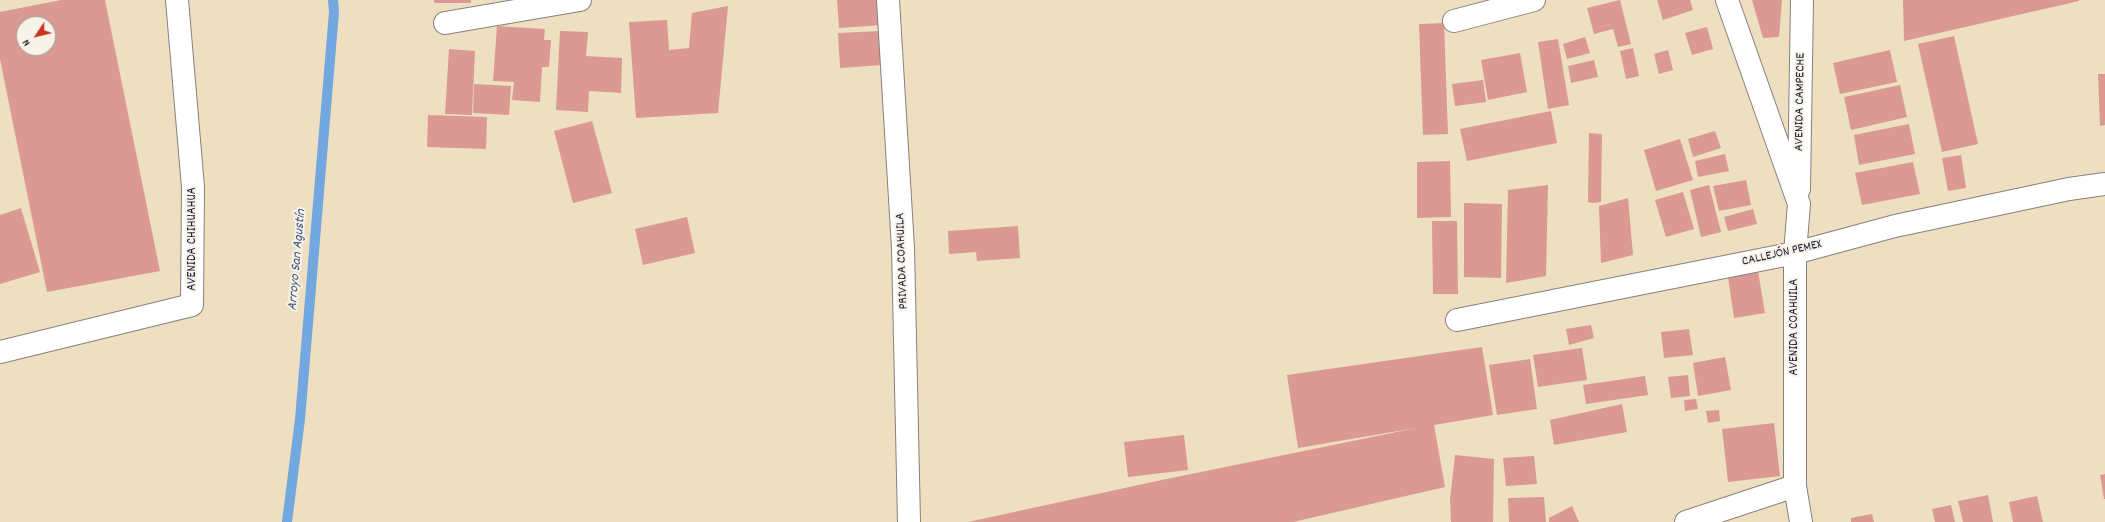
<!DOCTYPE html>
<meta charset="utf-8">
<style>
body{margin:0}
#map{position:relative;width:2105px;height:522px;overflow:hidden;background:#eedfc0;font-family:Dekko,sans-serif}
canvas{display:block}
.north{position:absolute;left:16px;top:16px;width:40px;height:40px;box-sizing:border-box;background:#f7f3e8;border:1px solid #a29fa3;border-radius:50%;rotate:235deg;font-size:11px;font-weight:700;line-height:16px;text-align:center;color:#22223b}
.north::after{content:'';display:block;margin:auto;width:14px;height:18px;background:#c8321e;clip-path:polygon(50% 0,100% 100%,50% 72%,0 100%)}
</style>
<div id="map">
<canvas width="2105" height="522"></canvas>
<div class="north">N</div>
</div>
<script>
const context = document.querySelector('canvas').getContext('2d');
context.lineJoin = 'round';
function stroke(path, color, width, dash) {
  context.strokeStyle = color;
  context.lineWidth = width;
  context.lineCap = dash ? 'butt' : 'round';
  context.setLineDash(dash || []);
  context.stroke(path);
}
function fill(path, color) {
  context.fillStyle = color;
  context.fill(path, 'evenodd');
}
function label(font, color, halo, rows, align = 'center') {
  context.font = font + ' Dekko,sans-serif';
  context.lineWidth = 4;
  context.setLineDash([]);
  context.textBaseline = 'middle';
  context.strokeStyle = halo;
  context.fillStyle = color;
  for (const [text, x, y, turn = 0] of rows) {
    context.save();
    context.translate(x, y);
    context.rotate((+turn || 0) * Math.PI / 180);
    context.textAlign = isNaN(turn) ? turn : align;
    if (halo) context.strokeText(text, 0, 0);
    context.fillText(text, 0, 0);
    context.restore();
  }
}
stroke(new Path2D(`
 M287,522l13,-103 34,-407 -1,-12`), '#73a7df', 10);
fill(new Path2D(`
 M61,0h44l55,271 -113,21 -47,-233v-47zM24,24h24v24h-24z
 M434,0h37v3h-37z
 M837,0h44l2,25 -44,3z
 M1620,0l11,44 -13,3 -5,-18 -19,5 -7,-26z
 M1657,0h33l3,10 -30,10z
 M1752,0h30l-3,37 -16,1z
 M1903,0h176v1l-175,40z
 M728,6l-10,107 -82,5 -7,-96 38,-2 2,30 20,-2 3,-35z
 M1444,23l4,111 -25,1 -4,-111z
 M497,26l48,3 -1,11h7l-2,27h-7l-2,35 -28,-2 2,-18 -21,-1z
 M1707,27l6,22 -21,6 -7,-22z
 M560,31l28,1 -2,24 36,2 -1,35 -32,-2 -1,21 -32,-2z
 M881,31l2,34 -43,3 -2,-35z
 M1954,36l24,108 -36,8 -24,-108z
 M1585,37l5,16 -23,6 -4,-15z
 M1558,39l11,66 -21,4 -10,-67z
 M1633,48l6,28 -13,3 -6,-28z
 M449,49l26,2 -3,64 -27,-1z
 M1668,50l5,20 -14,4 -5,-20z
 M1890,50l7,32 -57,12 -7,-31z
 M1520,53l7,39 -39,8 -7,-40z
 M1594,60l4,17 -27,6 -3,-17z
 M2098,74h7v51l-5,1z
 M1483,80l3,22 -31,4 -3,-22z
 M474,84l37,2 -2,29 -36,-2z
 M1900,85l7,32 -56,13 -7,-33z
 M1551,111l6,32 -90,18 -7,-32z
 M428,115l59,2 -1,32 -59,-2z
 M592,121l20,72 -39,10 -19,-72z
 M1909,124l6,30 -56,11 -5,-30z
 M1715,131l6,17 -28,9 -5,-18z
 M1589,133l13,1 -1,68 -8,1 -5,-1z
 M1680,139l13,41 -37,11 -12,-41z
 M1725,154l4,17 -31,6 -3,-16z
 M1961,155l5,33 -18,3 -6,-33z
 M1450,161l1,56 -34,1v-56z
 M1913,162l7,32 -58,11 -7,-32z
 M1746,180l5,25 -32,6 -6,-25z
 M1548,185l-2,91 -40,7 2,-93z
 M1709,185l12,47 -20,5 -11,-47z
 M1683,192l11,37 -28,8 -11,-37z
 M1628,198l5,57 -32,8 -2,-57z
 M1464,203l38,1 -1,74 -37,-1z
 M21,208l19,64 -40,12v-69z
 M1753,209l4,15 -29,7 -4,-14z
 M687,217l8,36 -52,12 -8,-36z
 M1432,221h25l1,73h-25z
 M1018,226l2,32 -43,3 -1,-9 -27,2 -1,-23z
 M1758,271l7,42 -31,5 -6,-41z
 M1591,325l3,13 -25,7 -3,-16z
 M1689,329l4,26 -29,3 -3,-26z
 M1482,347l11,68 -59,10 11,62 -152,35h-325l189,-41 259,-53 -118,20 -11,-73z
 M1582,348l5,32 -49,7 -5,-32z
 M1725,357l6,33 -33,6 -5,-33z
 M1530,359l7,50 -40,6 -8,-50z
 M1688,375l2,21 -19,2 -3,-21z
 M1645,376l3,19 -62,9 -3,-19z
 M1696,399l2,10 -13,2 -1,-11z
 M1622,404l5,28 -73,13 -4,-25z
 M1719,410l1,11 -12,2 -2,-12z
 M1774,423l6,53 -52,6 -6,-53z
 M1184,435l4,35 -60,7 -4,-35z
 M1455,455l39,4 -1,63h-42l-1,-23z
 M1534,456l3,28 -31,2 -3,-28z
 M2105,474v25h-1l-4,-24z
 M1988,495l5,27h-30l-5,-21z
 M2037,496l6,26h-30l-4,-20z
 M1544,497l2,25h-37l-1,-24z
 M1951,505l4,17h-20l-3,-13z
 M1572,506l7,16h-30v-4z
 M1872,514l2,8h-23v-4z`), '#db9993');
const street = new Path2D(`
 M888,0l15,248 6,274
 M1727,0l72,204 -4,49v233l6,36
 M1454,21l80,-21
 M445,23l135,-23
 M1799,189l3,-189
 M1457,320l338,-67 100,-27 174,-37 36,-5
 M0,352l192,-47 1,-118 -16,-187
 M1686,522l109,-36`);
stroke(street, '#88807e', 24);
stroke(street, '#fff', 22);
label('13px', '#22223b', '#f7f3e8', [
 ["AVENIDA CAMPECHE",1801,102,-89],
 ["AVENIDA CHIHUAHUA",193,239,-90],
 ["CALLEJÓN PEMEX",1782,254,-13],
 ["PRIVADA COAHUILA",903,261,-92],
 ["AVENIDA COAHUILA",1795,327,-90]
]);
label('italic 14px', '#42577d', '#f7f3e8', [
 ["Arroyo San Agustín",298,260,-85]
]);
</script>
